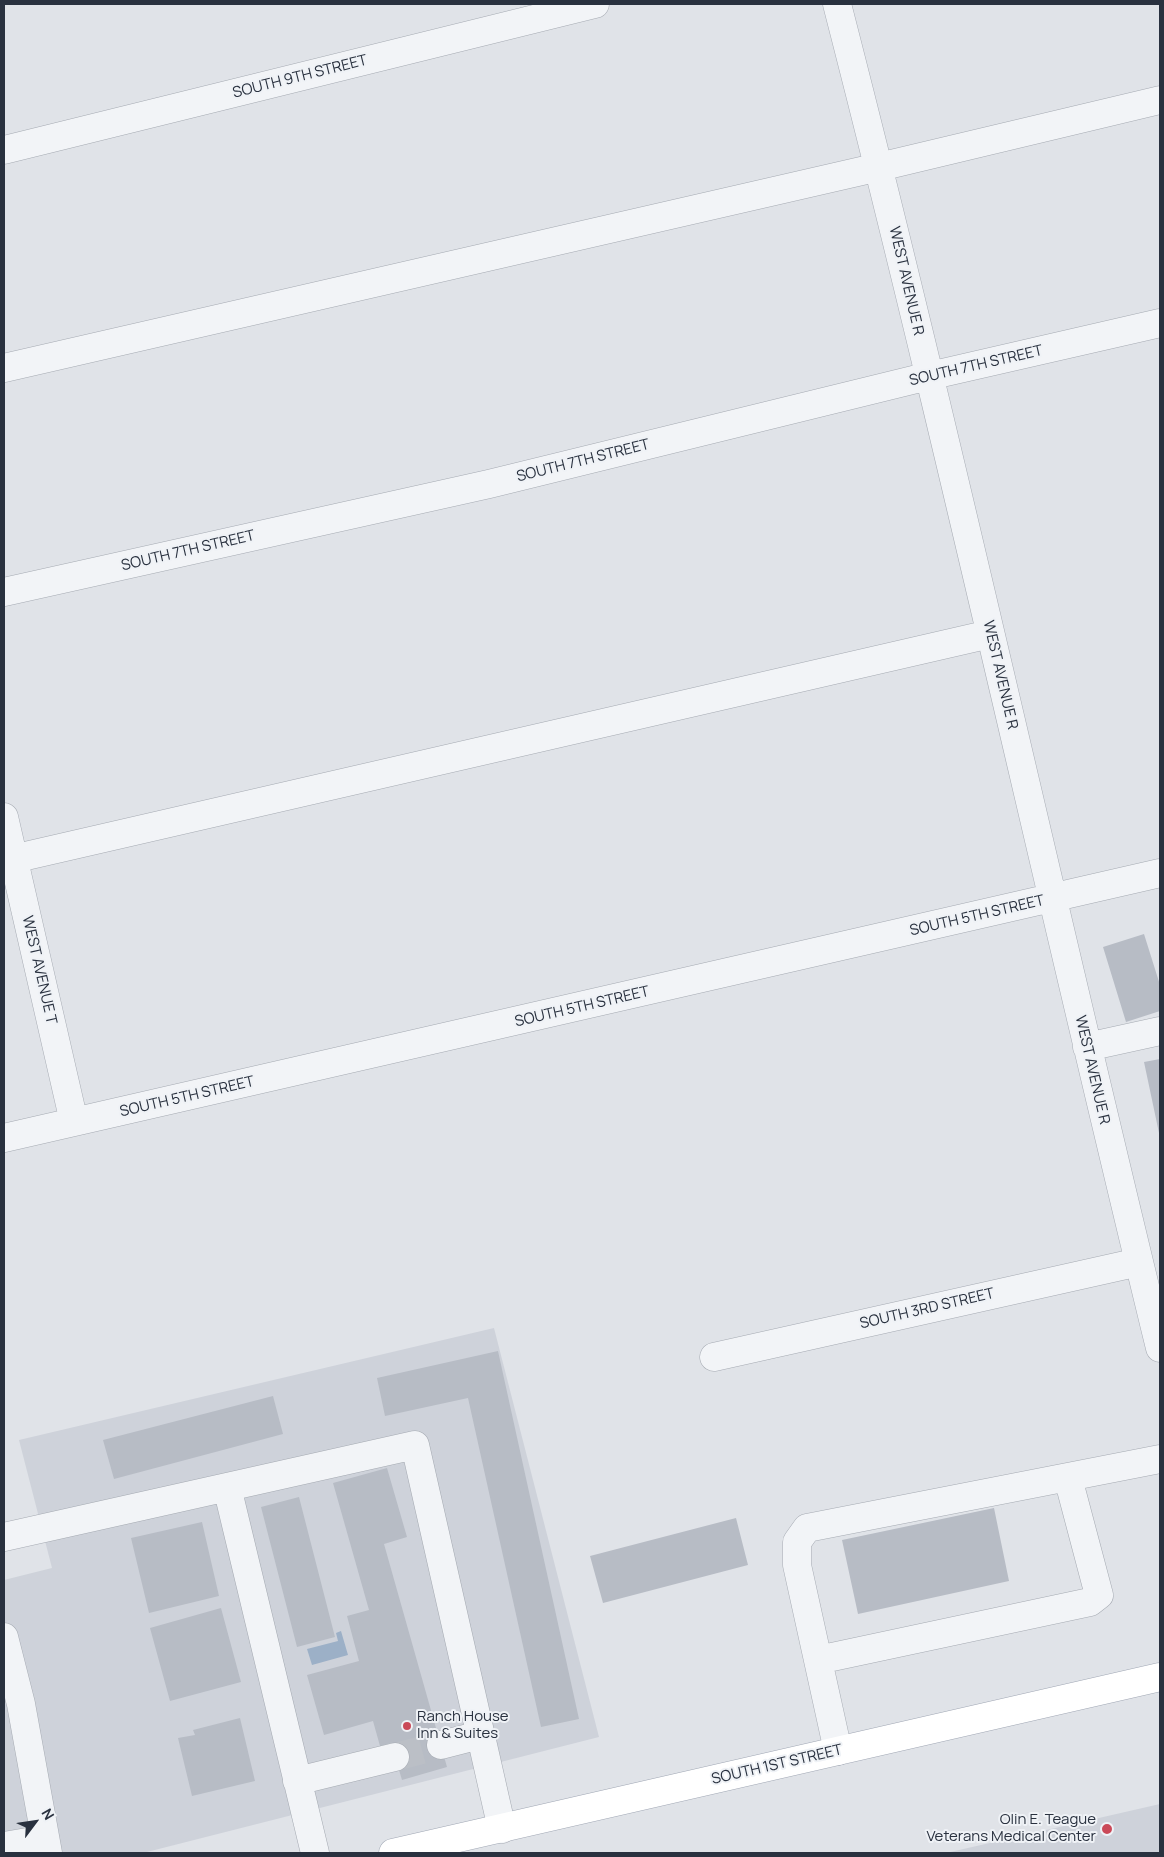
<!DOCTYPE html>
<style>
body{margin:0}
#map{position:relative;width:1164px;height:1857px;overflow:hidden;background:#e0e3e8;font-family:Manrope,sans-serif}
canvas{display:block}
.frame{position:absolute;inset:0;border:5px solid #29313f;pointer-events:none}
.north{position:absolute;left:10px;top:1797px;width:50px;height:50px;-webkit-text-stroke:4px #eff2f6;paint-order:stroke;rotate:59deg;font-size:14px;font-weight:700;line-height:20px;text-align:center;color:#29313f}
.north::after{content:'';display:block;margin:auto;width:18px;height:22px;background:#29313f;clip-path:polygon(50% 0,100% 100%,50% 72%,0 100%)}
</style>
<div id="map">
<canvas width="1164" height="1857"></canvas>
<div class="frame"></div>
<div class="north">N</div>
</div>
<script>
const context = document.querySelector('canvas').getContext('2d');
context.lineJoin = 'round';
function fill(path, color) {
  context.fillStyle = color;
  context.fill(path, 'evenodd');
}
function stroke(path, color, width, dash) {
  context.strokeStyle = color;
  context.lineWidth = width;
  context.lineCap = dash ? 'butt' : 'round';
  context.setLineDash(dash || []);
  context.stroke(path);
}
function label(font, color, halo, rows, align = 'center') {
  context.font = font + ' Manrope,sans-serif';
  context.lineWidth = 4;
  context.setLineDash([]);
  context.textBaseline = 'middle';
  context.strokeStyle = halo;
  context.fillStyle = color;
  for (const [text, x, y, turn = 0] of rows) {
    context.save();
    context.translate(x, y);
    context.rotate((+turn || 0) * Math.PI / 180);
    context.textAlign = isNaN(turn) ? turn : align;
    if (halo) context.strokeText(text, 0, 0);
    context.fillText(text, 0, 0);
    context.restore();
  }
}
fill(new Path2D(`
 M494,1328l105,409 -456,116h-139v-273l48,-12 -33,-128z
 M1160,1804v49h-214z`), '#ced2da');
fill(new Path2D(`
 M341,1631l7,24 -36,10 -5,-16 31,-8 -2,-8z`), '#9cb0c7');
fill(new Path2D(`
 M1144,934l16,51v26l-34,11 -23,-75z
 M1160,1059v73l-1,1 -15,-71z
 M498,1351l81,368 -38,8 -73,-329 -83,18 -8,-38z
 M273,1396l10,38 -169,45 -11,-39z
 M387,1468l20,69 -23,7 63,223 -45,13 -11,-37 -11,3 -7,-25 -49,14 -17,-60 52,-14 -12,-45 22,-6 -36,-127z
 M299,1497l36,140 -38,10 -36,-140z
 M994,1508l15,73 -151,33 -16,-74z
 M736,1518l12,47 -145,38 -13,-47z
 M202,1522l17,74 -70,17 -18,-75z
 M221,1608l20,74 -71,19 -20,-73z
 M240,1718l15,63 -63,15 -14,-58 17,-3 -2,-5z`), '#b7bcc5');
stroke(new Path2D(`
 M395,1757l46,-12`), '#bbbfc6', 28, [28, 14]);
const minor = new Path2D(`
 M837,4c115,446 213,896 323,1344
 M4,150l591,-146
 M4,368l875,-201 281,-67
 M4,592l485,-108 440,-108 231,-53
 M4,817l70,305
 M4,861l986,-227
 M1087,1047l73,-16
 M4,1138l1156,-265
 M714,1357l425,-95
 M227,1487l88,366
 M4,1537l411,-92 87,384
 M4,1637l17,67 27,149
 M818,1660l272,-58 9,-7 -31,-117
 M441,1745l39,-10
 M838,1751l-41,-186v-23l10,-14 353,-69
 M297,1781l98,-24
 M4,1846l41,-7`);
const major = new Path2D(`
 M393,1853l767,-176`);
stroke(minor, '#a5aab2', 29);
stroke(major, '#a0a7b4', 29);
stroke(minor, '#f2f4f7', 28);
stroke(major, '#fff', 28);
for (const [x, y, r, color] of [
 [407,1726,5,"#ca4958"],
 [1107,1829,6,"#ca4958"]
]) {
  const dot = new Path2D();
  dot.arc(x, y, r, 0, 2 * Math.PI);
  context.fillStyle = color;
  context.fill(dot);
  stroke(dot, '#eff2f6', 2);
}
label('15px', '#29313f', '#eff2f6', [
 ["SOUTH 9TH STREET",300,77,-14],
 ["WEST AVENUE R",906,281,77],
 ["SOUTH 7TH STREET",976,366,-13],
 ["SOUTH 7TH STREET",583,461,-14],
 ["SOUTH 7TH STREET",188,551,-13],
 ["WEST AVENUE R",1000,675,77],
 ["SOUTH 5TH STREET",977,916,-13],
 ["WEST AVENUE T",39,970,77],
 ["SOUTH 5TH STREET",582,1007,-13],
 ["WEST AVENUE R",1092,1070,77],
 ["SOUTH 5TH STREET",187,1097,-13],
 ["SOUTH 3RD STREET",927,1309,-13],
 ["SOUTH 1ST STREET",777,1765,-13]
]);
label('15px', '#29313f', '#eff2f6', [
 ["Ranch House",417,1717],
 ["Inn & Suites",417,1734],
 ["Olin E. Teague",1096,1820,"right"],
 ["Veterans Medical Center",1096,1837,"right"]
], 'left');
</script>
